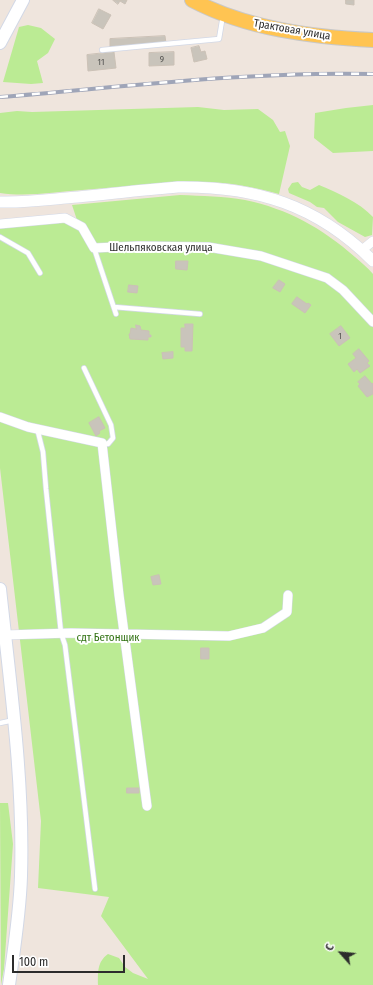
<!DOCTYPE html>
<meta charset="utf-8">
<style>
body{margin:0}
#map{position:relative;width:373px;height:985px;overflow:hidden;background:#efe5dd;font-family:"Fira Sans Condensed",sans-serif}
canvas{display:block}
.north{position:absolute;left:321px;top:933px;width:40px;height:40px;-webkit-text-stroke:3px #fff;paint-order:stroke;rotate:297deg;font-size:11px;font-weight:700;line-height:16px;text-align:center;color:#2c2c2c}
.north::after{content:'';display:block;margin:auto;width:14px;height:18px;background:#2c2c2c;clip-path:polygon(50% 0,100% 100%,50% 72%,0 100%)}
.scale{position:absolute;left:12px;top:955px;width:113px;height:18px;box-sizing:border-box;border:2px solid #2c2c2c;border-top:0;padding-left:5px;font-size:12px;line-height:14px;white-space:nowrap;color:#2c2c2c;-webkit-text-stroke:3px #fff;paint-order:stroke}
</style>
<div id="map">
<canvas width="373" height="985"></canvas>
<div class="north">С</div>
<div class="scale">100 m</div>
</div>
<script>
const context = document.querySelector('canvas').getContext('2d');
context.lineJoin = 'round';
function fill(path, color) {
  context.fillStyle = color;
  context.fill(path, 'evenodd');
}
function stroke(path, color, width, dash) {
  context.strokeStyle = color;
  context.lineWidth = width;
  context.lineCap = dash ? 'butt' : 'round';
  context.setLineDash(dash || []);
  context.stroke(path);
}
function label(font, color, halo, rows, align = 'center') {
  context.font = font + ' "Fira Sans Condensed",sans-serif';
  context.lineWidth = 4;
  context.setLineDash([]);
  context.textBaseline = 'middle';
  context.strokeStyle = halo;
  context.fillStyle = color;
  for (const [text, x, y, turn = 0] of rows) {
    context.save();
    context.translate(x, y);
    context.rotate((+turn || 0) * Math.PI / 180);
    context.textAlign = isNaN(turn) ? turn : align;
    if (halo) context.strokeText(text, 0, 0);
    context.fillText(text, 0, 0);
    context.restore();
  }
}
fill(new Path2D(`
 M28,25l13,3 14,11 -7,14 -11,8 6,22 -12,1 -28,-2 16,-55z
 M373,105v46l-40,2 -19,-15 1,-25 31,-5z
 M198,107l26,3 34,-1 15,11 7,12 5,-1 5,15 -11,48c-25,-7 -50,-12 -75,-12 -41,0 -82,5 -122,8 -27,2 -55,7 -82,3v-80l17,-2 15,1z
 M298,182l4,5 8,3 9,-5c19,8 40,17 54,32l-1,18 -7,2 -27,-15 -14,-14 -7,-1 -7,-5 -21,-9 -1,-4 4,-6z
 M180,195c22,1 44,1 65,5 43,9 77,28 110,57 6,5 13,11 18,17v711h-275c0,-13 -1,-23 10,-31l11,4 6,9 8,6 15,6 -47,-63 8,-19 -71,-9 3,-67 -41,-353v-241l58,-7 21,6 -7,-21z
 M0,803h8l5,41 -9,125 -3,16z`), '#bbeb94');
const building = new Path2D(`
 M113,0h14l-2,4 -5,-3 -2,3z
 M346,0h8v5l-8,-1z
 M99,9l12,6 -8,14 -11,-6z
 M165,36l1,7 -56,4v-8z
 M199,46l2,6 4,-1 2,8 -13,3 -3,-14z
 M114,52l2,16 -28,3 -1,-16z
 M174,52v13l-25,1v-13z
 M176,261h12l-1,9 -11,-1z
 M279,280l6,4 -5,8 -7,-4z
 M129,285l9,1 -1,7 -9,-1z
 M297,297l10,7 1,-1 3,2 -6,8 -13,-9z
 M185,324h8l-1,27h-7v-4h-4v-19h4z
 M136,325l4,1 1,4 8,1v4h2v2h-3v3l-18,-1 -1,-5h1l1,-6 5,1z
 M341,326l9,12 -11,8 -9,-12z
 M359,349l10,12 -2,2 3,3 -10,7 -3,-4 -3,3 -6,-8 8,-6 -3,-4z
 M173,352v6l-10,1 -1,-6z
 M365,376l7,8 1,-1v11l-6,3 -9,-11 2,-2 -2,-2z
 M99,417l6,11 -6,3 1,2 -4,3 -7,-13z
 M159,575l2,9 -8,1 -2,-8z
 M201,648h8v11h-8z
 M127,788h12v5h-12z`);
fill(building, '#c9c4bb');
stroke(building, '#cbc1b6', 1);
const service = new Path2D(`
 M102,50l117,-11 4,-24
 M0,237l28,16 12,20
 M94,248l22,66
 M114,307l86,7
 M84,368l27,57 2,13 -5,6 -6,-1
 M37,428l6,24 3,37 15,144 4,12 30,244
 M0,723l14,-3`);
const minor = new Path2D(`
 M0,224l65,-6 17,9 12,21 44,-2 70,1 53,9 66,22 16,12 30,32
 M362,250l11,-9
 M0,417l28,10 74,16 17,152 28,211
 M5,635l66,-2 158,3 34,-8 24,-16 1,-17`);
const tertiary = new Path2D(`
 M0,202c26,1 52,-3 78,-5 23,-2 45,-5 67,-7 11,-1 22,-2 33,-3 78,-1 139,18 195,74`);
const secondary = new Path2D(`
 M0,43l23,-43
 M0,589c10,95 24,191 21,287 -1,37 -7,73 -12,109`);
const primary = new Path2D(`
 M192,0c55,29 120,37 181,40`);
stroke(service, '#d2d8e6', 6);
stroke(minor, '#d2d8e6', 10);
stroke(tertiary, '#d2d8e6', 12);
stroke(secondary, '#d2d8e6', 14);
stroke(primary, '#c8c8c8', 16);
stroke(service, '#fff', 4.5);
stroke(minor, '#fff', 9);
stroke(tertiary, '#fff', 11);
stroke(secondary, '#fff', 12);
stroke(primary, '#ffc452', 14);
const rail = new Path2D(`
 M0,97c124,-10 248,-26 373,-23`);
stroke(rail, '#9fa5b8', 4);
stroke(rail, '#fff', 2.5, [8]);
label('9px', '#535250', null, [
 ["9",162,59],
 ["11",101,62],
 ["1",340,336]
]);
label('11px', '#2c2c2c', '#fff', [
 ["Трактовая улица",292,30,10],
 ["Шельпяковская улица",161,248]
]);
label('11px', '#317213', '#fff', [
 ["сдт Бетонщик",108,638]
]);
</script>
